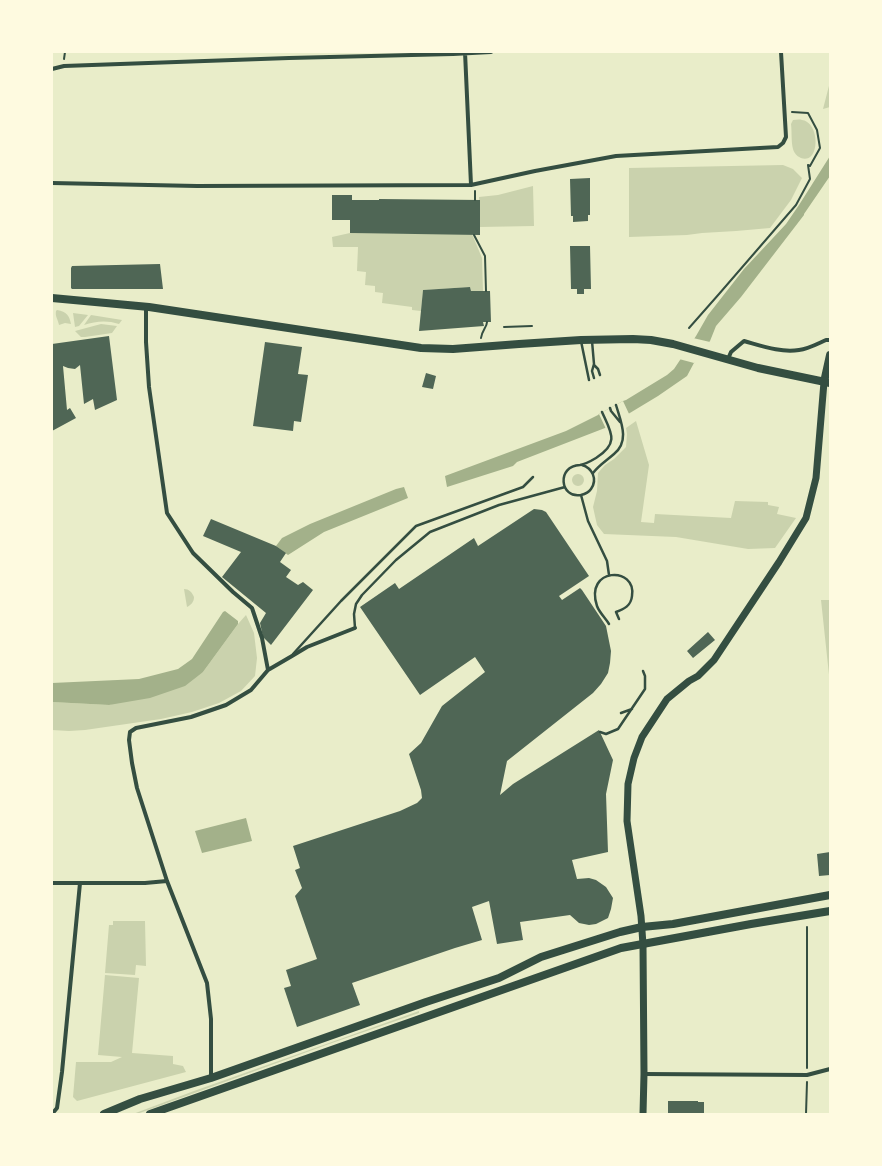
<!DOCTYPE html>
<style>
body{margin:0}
#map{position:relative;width:882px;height:1166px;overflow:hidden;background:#e9edc9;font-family:"PT Sans",sans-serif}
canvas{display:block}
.frame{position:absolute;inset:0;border:53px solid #fefae0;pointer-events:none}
</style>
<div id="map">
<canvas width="882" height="1166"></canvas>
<div class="frame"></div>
</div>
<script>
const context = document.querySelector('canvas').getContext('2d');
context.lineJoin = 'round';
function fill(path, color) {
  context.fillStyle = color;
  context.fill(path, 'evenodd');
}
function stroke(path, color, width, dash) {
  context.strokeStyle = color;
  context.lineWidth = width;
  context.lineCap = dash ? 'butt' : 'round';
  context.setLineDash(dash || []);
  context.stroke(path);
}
fill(new Path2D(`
 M830,82v25l-7,2z
 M793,120c3,0 6,-1 9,0 14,2 17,26 10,35 -6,8 -17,2 -19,-6 -2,-8 -1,-17 -2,-25z
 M783,165l10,4 9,9 -11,22 -21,28 -34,3 -34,2 -15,2 -58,2v-69z
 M533,186l1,40 -54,1 -1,-30 19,-2z
 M350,233l122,1 10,24 1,33h-12l-1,-4 -47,3 -2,21 -9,-1v-3l-30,-4 1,-10 -8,-1v-6l-10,-1 1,-13 -9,-1 1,-24h-25l-1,-10z
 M57,310c10,2 12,5 14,14l-6,-1 -6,2c-1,-6 -4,-8 -3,-14z
 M73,313l15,2 -9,11 -4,1z
 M91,315l31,5 -3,4c-12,-4 -23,-3 -35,1z
 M101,324l16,2 -5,7 -27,4h-4l-6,-6z
 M636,421l13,44 -8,57 13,1 1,-9 76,4 4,-17 33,1v3l11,2 -2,7 19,4 -21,30 -27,1 -72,-12 -72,-3 -7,-9 -4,-18 4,-16 1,-18 7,-8 9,-6 12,-12 1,-13 -1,-6z
 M572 480a6 6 0 1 1 12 0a6 6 0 1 1-12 0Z
 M184,589c5,0 8,3 10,8 0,5 -3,8 -7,10z
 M821,600h9v84z
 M246,615l8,18 3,25 -2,18 -14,15 -22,12 -27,9 -31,7 -76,11 -16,1 -17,-1v-28l57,3 94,-33 35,-48z
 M113,921h32l1,45 -10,-1 -1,10 -30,-2 4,-48h4z
 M105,975l34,3 -7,75 41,3v8l10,2 3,6 -109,29 -4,-4 3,-35h35l11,-5 -24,-2z
 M419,1011v2l-90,31 -192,70h-4l61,-23z`), '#cad2ad');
fill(new Path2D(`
 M830,156v20l-26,38v1l-63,82 -25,29 -6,15 -15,20 -8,15 -29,20 -53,32 -88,34 -4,4 -66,21 -2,-11 121,-45 32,-16 1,-1 24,-13 3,-1 41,-25 7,-6 22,-33 12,-21 36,-46 42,-45 13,-19z
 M404,487l4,11 -84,34 -36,23 -12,-9 6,-8 28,-14 86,-35z
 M225,611l13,10v3l-35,48 -18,14 -35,12 -41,7 -57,-3v-19l87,-4 39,-10 14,-10 31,-47z
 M246,818l6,23 -50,12 -7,-22z`), '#a3b18a');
fill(new Path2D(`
 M693,338l17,4 -8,12 -8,9 -15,-4 3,-7z
 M623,401l7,15 -24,13 -7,-15z`), '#e9edc9');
fill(new Path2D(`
 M590,178v37h-2v6l-15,1v-6h-2l-1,-37z
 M332,195h20v5h27v-1l101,1v35l-130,-2v-13h-18z
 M570,246h20l1,43h-7v5h-7v-5h-6z
 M160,264l3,25h-91l-1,-1v-20l1,-2z
 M470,287l1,4h19l1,31h-8l1,4 -65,5 4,-41z
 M109,336l8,64 -22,10 -2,-11 -9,5 -4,-39 -5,4 -7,-1 -5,-2 4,44 3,-2 6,10 -24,13v-87z
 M265,342l37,5 -4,27 10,1 -7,47 -7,-1 -1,10 -40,-5z
 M426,373l10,3 -3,13 -11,-2z
 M534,509l8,1 4,2 43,64 -30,20 3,4 18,-12 2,2 24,36 5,25 -1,12 -2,10 -7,11 -8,9 -86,68 -7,34 13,-11 86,-54 14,30 -7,34 2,58 -36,8 5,19 12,-1 7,2 10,7 7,11 -2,11 -3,9 -12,6 -7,1 -10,-2 -9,-8 -50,7 3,18 -26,4 -8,-43 -17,6 10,33 -27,8 -103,35 8,22 -63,22 -13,-39 7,-2 -5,-16 31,-11 -22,-63 7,-8 -7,-18 5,-2 -7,-22 107,-35 17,-8 5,-5 -1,-8 -12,-36 12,-11 21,-37 43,-34 -10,-15 -55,38 -60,-88 35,-24 4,6 75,-51 4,8z
 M211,519l65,27 10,7 -6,9 11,8 -5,7 12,8 5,-3 10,8 -42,55 -8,-8 -3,-14 6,-10 -44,-36 19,-25 -38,-16z
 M708,632l7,8 -22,18 -6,-7z
 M830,852v23l-11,1 -2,-22z
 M668,1101h30v1h6v12h-36z`), '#4f6655');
stroke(new Path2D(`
 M64,59l1,-7
 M475,200v-9
 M474,235l11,21 1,35
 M504,327l28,-1
 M689,328l30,-34 77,-89 14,-26 -2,-14 2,1 10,-18 -3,-18 -9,-17 -16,-1
 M481,338c1,-8 6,-11 6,-16
 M807,927v141
 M806,1114l1,-32`), '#344e41', 2);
stroke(new Path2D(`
 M581,341l8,39
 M592,341l2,23 -2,7 2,7
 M594,365l4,4 2,6
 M610,408l1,3 9,11
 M582,465c10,3 16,14 9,24 -2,3 -6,5 -10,6 -21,4 -25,-29 -1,-30 6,-1 11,-4 16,-7 24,-15 15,-26 6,-46
 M593,473c6,-8 13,-12 21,-19 16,-13 7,-32 2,-49
 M581,495l7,26 19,40 2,14
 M609,624c-3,-5 -10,-12 -12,-18 -13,-39 40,-40 35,-10 -1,10 -8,13 -16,16l3,7
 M355,628l-1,-14 2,-10 6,-9 34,-35 34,-28 69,-27 66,-18
 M293,654l48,-53 75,-75 107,-39 10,-10
 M621,713l11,-4
 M600,732l6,2 12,-5 27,-40v-13l-2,-5`), '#344e41', 2.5);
stroke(new Path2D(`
 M465,52l6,133
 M52,69l12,-3 225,-8 164,-4 38,-2
 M52,183l145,3 274,-1 64,-14 81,-15 162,-9 5,-4 3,-6 -5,-85
 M146,307v35l3,45 18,126 26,40 40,39 19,16 10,30 6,32
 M728,359l3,-7 13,-11c18,5 37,12 55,9 9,-1 18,-6 27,-10h4
 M52,883h93l22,-2
 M644,1074l163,1 23,-6
 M211,1078v-59l-4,-36 -40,-102 -30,-93 -5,-25 -3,-23 1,-8 6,-4 55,-11 35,-12 25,-15 17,-20 24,-14 15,-9 48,-19
 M52,1114l5,-6 5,-36 18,-189`), '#344e41', 4);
stroke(new Path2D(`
 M643,1114l1,-40 -1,-129 -2,-29 -14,-95 1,-37 6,-26 8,-21 25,-38 22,-18 9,-5 16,-16 65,-98 27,-44 10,-40 8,-96`), '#344e41', 7);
stroke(new Path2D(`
 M52,298l97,9 272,41 32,1 66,-5 62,-4 52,-1 18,1 22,4 85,24 72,15
 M824,382l6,-27`), '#344e41', 8);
stroke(new Path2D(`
 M104,1114l36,-15 71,-21 215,-76 73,-24 42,-21 79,-25 22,-5 31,-3 157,-29
 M150,1114l471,-166 130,-24 79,-13`), '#344e41', 8);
</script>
